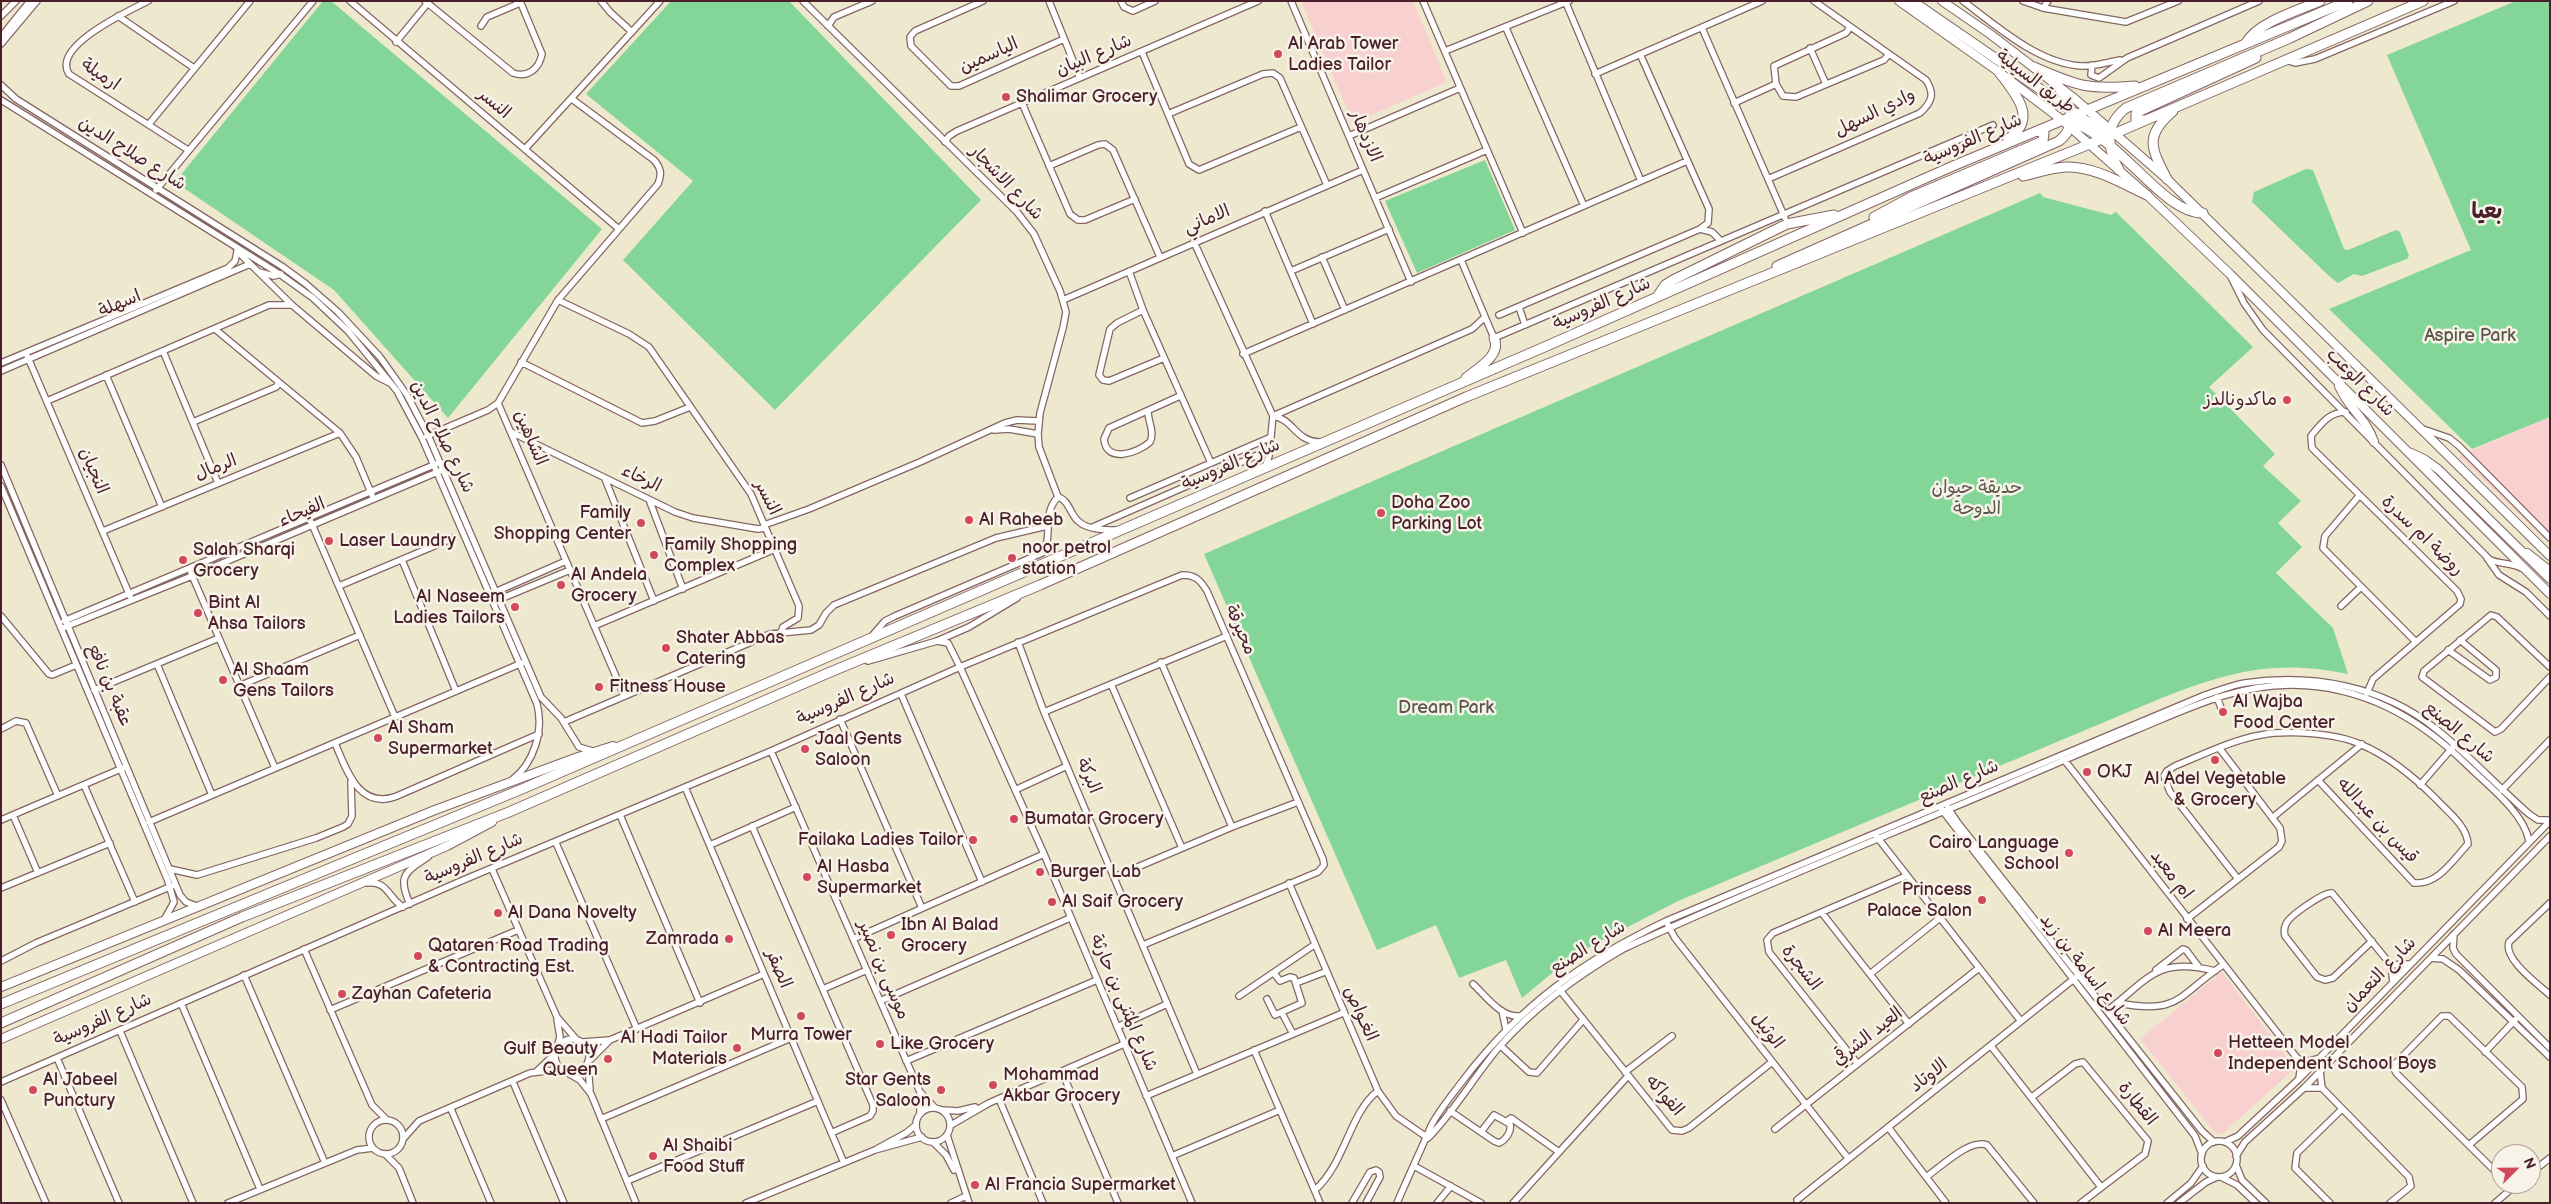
<!DOCTYPE html>
<meta charset="utf-8">
<style>
body{margin:0}
#map{position:relative;width:2551px;height:1204px;overflow:hidden;background:#eee8ce;font-family:"Balsamiq Sans",sans-serif}
canvas{display:block}
.frame{position:absolute;inset:0;border:2px solid #4a1f2b;pointer-events:none}
.north{position:absolute;left:2491px;top:1144px;width:50px;height:50px;box-sizing:border-box;background:#f7f3e8;border:1px solid #b29e9c;border-radius:50%;rotate:67deg;font-size:14px;font-weight:700;line-height:20px;text-align:center;color:#4a1f2b}
.north::after{content:'';display:block;margin:auto;width:18px;height:22px;background:#d1495b;clip-path:polygon(50% 0,100% 100%,50% 72%,0 100%)}
</style>
<div id="map">
<canvas width="2551" height="1204"></canvas>
<div class="frame"></div>
<div class="north">N</div>
</div>
<script>
const context = document.querySelector('canvas').getContext('2d');
context.lineJoin = 'round';
function fill(path, color) {
  context.fillStyle = color;
  context.fill(path, 'evenodd');
}
function stroke(path, color, width, dash) {
  context.strokeStyle = color;
  context.lineWidth = width;
  context.lineCap = dash ? 'butt' : 'round';
  context.setLineDash(dash || []);
  context.stroke(path);
}
function label(font, color, halo, rows, align = 'center') {
  context.font = font + ' "Balsamiq Sans","Playpen Sans Arabic",sans-serif';
  context.lineWidth = 5;
  context.setLineDash([]);
  context.textBaseline = 'middle';
  context.strokeStyle = halo;
  context.fillStyle = color;
  for (const [text, x, y, turn = 0] of rows) {
    context.save();
    context.translate(x, y);
    context.rotate((+turn || 0) * Math.PI / 180);
    context.textAlign = isNaN(turn) ? turn : align;
    if (halo) context.strokeText(text, 0, 0);
    context.fillText(text, 0, 0);
    context.restore();
  }
}
fill(new Path2D(`
 M1301,1h112l34,81 -94,41z
 M2550,417v127l-91,-88z
 M2222,972l73,96 -73,66h-6l-76,-95z`), '#f7d0cf');
fill(new Path2D(`
 M323,1h8l271,228 -154,189 -114,-128 -159,-108z
 M671,1h118l192,199 -206,210 -152,-150 70,-79 -107,-87z
 M2516,1h34v416l-78,32 -143,-140 142,-59 -84,-195z
 M1485,160l30,70 -98,43 -32,-72z
 M2306,169l7,1 31,79 4,1 48,-20 4,2 9,24 -2,3 -45,17 -8,-2 -16,9 -9,-7 -77,-74 2,-10z
 M2040,193l3,4 68,18 5,-3 137,135 -44,40 66,67 -12,12 38,35 -23,22 24,24 -26,26 57,55 15,46c-72,-15 -117,-3 -184,23l-486,204 -87,45 -29,19 -40,33 -16,-38 -47,18 -23,-53 -59,25 -173,-396z`), '#83d698');
const minor = new Path2D(`
 M148,1c-19,10 -97,45 -79,73l119,76
 M350,1l269,228
 M425,1l88,72c15,5 26,-4 29,-19l-22,-53
 M601,1l9,11 22,20
 M803,1l214,211 17,22 26,57 6,21 -3,16 -23,85 -2,21 1,13 19,50c11,3 12,17 20,24 9,9 28,9 39,9
 M983,1l-68,30 -5,6 1,9 40,40h8l105,-47
 M1049,1l31,77
 M1121,1l3,6 9,4 22,-10
 M1291,1l120,281
 M1423,1l100,232
 M1963,1c34,25 74,62 118,65 13,1 27,-4 39,-6
 M2023,1l20,7 5,-7
 M1566,3l75,178
 M2043,8l83,14 52,-21
 M1,16l15,-15
 M118,16l76,52
 M481,26l6,-9 33,-14
 M828,26l6,-9 38,-16
 M1850,27l-4,6 -72,33 2,18 7,12 13,1 88,-37 5,-6
 M1506,28l78,178
 M1702,28l83,190
 M1,37l29,-36
 M396,42l31,-38
 M1,44l36,-43
 M1810,48l16,36
 M1445,51l124,-50
 M1142,52l47,112 10,6 102,-43
 M2286,60l9,3 20,-4 139,-58
 M2092,65l-1,10 8,3 28,-20 132,-57
 M1595,74l167,-73
 M1,85l15,14 267,168 23,17 32,28 42,45 27,38 21,40 113,262 20,21 18,29 13,4
 M1,100l280,175 32,23 35,33 49,60 25,47 115,266c7,27 -3,59 -25,76
 M1022,103l48,111 8,6h7l50,-21
 M1734,103l42,-19
 M1168,114l95,-40 10,-1 7,5 47,107
 M149,124l101,-123
 M1349,136l111,-48
 M945,142l4,-6 8,-5 301,-130
 M525,149l135,-148
 M1049,166l49,-21 7,-1 8,6 47,107
 M1768,179l152,-66c12,-11 15,-19 6,-33l-112,-79
 M156,190l157,-189
 M1375,198l112,-48
 M1265,211l48,113
 M1700,229l12,3 9,9
 M1194,242l79,174 -4,40 -4,12
 M237,251l55,54 84,71 14,7
 M1322,257l23,53
 M1461,260l33,78 499,-213
 M1129,271l14,39 68,153
 M1291,271l98,-42
 M259,272l15,4 7,-2
 M2231,277l13,26 19,27 226,229c10,6 22,3 32,9
 M558,300l71,34 20,13 102,147 48,112 -1,12 -15,9 -2,5
 M1063,300l300,-130
 M1519,307l6,18
 M1143,310l-26,13 -7,6 -11,46 4,5 6,1 55,-23
 M1499,315l201,-86 8,-6 1,-14 -69,-155
 M215,329l125,104 16,24 16,38
 M163,351l55,132
 M26,353l104,243
 M1243,354l444,-193
 M521,362l121,61 13,-2 35,-14
 M1,363l227,-95 7,-7 2,-9
 M1,371l249,-107
 M106,375l56,132
 M47,401l222,-96h23
 M498,403l126,292
 M1148,411c0,11 7,21 2,31 -12,11 -44,22 -46,-3l5,-11 71,-32
 M2346,412c-17,0 -25,12 -35,24l1,12 145,143 4,8 -1,5 -87,75 -6,14
 M1273,416l199,-87 13,-12
 M1273,416c21,3 22,26 48,26
 M193,422l83,-35 3,-4
 M2423,429l26,9 10,8 91,92
 M994,430l15,-1 29,5
 M511,432l164,80 18,6 65,11 7,-1
 M427,436l61,-26 10,-7 60,-103 100,-116c4,-10 3,-16 -4,-24l-82,-61
 M1,465l179,430 6,7 13,5
 M605,479l49,122
 M1,486l167,395 6,21 -10,18
 M2359,496l-34,40 -2,12 93,94
 M1130,498l139,-60
 M650,502l33,87
 M311,522l84,195
 M764,525l45,-16 111,-47 85,-39 12,-3 21,1
 M1093,527l176,-77
 M103,531l237,-98
 M2487,558l12,17 27,17 24,24
 M402,560l54,131
 M191,573l84,195
 M339,586l114,-48
 M495,592l71,-31
 M498,600l72,-30
 M2341,606l20,-19
 M1,616l48,58 3,1 24,-10
 M64,621l372,-157
 M594,626l181,-77
 M65,627l127,-51 248,-105
 M871,637l14,-16 10,-5 147,-63c12,-15 -1,-39 16,-56
 M937,641l11,2 12,24 84,187 148,349
 M1018,642l26,70 153,362
 M2448,650l42,30 6,-3v-7l-36,-30
 M868,661l69,-20 32,-14 48,-29
 M1161,662l71,165
 M157,664l55,131
 M2550,667l-53,-50 -6,-2 -67,56 -2,6 73,55 6,-3 49,-52
 M1111,684l71,164
 M239,686l121,-51
 M94,690l125,-52
 M901,694l81,188
 M2217,697l4,11
 M1044,712l183,-76
 M840,719l82,189
 M564,722l206,-88 41,-4 8,-5 7,-12 8,-8 162,-67 51,-12
 M1,729l15,-8 10,2 32,73
 M335,743c11,26 24,68 62,53l142,-62
 M771,751l149,341 14,15
 M2062,757l235,301 4,8 -2,12
 M84,785l51,117
 M2420,785l33,-38
 M685,787l159,376
 M1015,790l52,-24
 M2502,790l48,-50
 M1948,808l10,15 244,308 12,11
 M1942,810l253,326 7,18
 M13,815l25,58
 M620,815l80,188
 M2272,818l90,-74
 M1,820l122,-52
 M149,822l373,-159
 M752,826l121,279v6l-3,5 -39,17
 M1877,837l143,183
 M556,843l81,186
 M710,845l86,-38
 M170,869l27,6 119,-37 27,-11 5,-3 4,-8 -1,-34
 M492,869l65,148 19,22
 M1114,877l118,-50 66,-25
 M2238,879l-68,-87 -6,-16 3,-5 8,-5c27,-11 57,-26 86,-31 27,-5 76,-2 101,10 26,11 54,34 74,54 12,13 31,27 32,45 -15,16 -30,41 -54,39l-96,-103
 M366,883c22,-3 22,15 37,24
 M1289,883l89,208 18,25 32,22
 M1,888l109,-45
 M2550,903l-41,39c-6,17 29,42 41,53
 M410,904c-13,-28 -5,-32 18,-47
 M1822,913l87,111
 M2187,919l92,-72 3,-6 -2,-13 -60,-79
 M1668,925l7,13 173,220
 M2454,934l-1,14 3,6 94,94
 M853,939l191,-85
 M2372,941l-39,37 -8,2 -8,-3 -32,-41c-1,-4 -1,-8 1,-12 3,-8 39,-33 46,-31l59,72 2,17
 M304,949l68,156 14,14
 M2431,958l12,1 16,11 91,87
 M1,961l35,-18 136,-57
 M2391,965l18,-1
 M2156,970l27,-21 3,1 12,16
 M1870,974l70,-56
 M244,975l81,188
 M1296,983l29,-11
 M1473,984c13,12 28,34 47,32
 M823,989l44,-19
 M1559,989l113,141 10,1 7,-3 83,-66
 M1239,996l75,-51
 M1267,999l8,16 27,-12 -8,-25 -4,-1 -10,4 -6,-8
 M880,1001l190,-83
 M181,1003l79,186
 M2118,1003c62,12 59,-7 105,-38
 M330,1010l188,-80
 M1502,1011l4,19
 M2107,1011c42,-32 50,-55 108,-40
 M1282,1013l11,21
 M557,1019l3,18 -2,7
 M1117,1027l50,-23
 M120,1031l73,172
 M555 1056a17 17 0 1 1 34 0a17 17 0 1 1-34 0Z
 M583,1042l27,-2 154,-66
 M1501,1046l28,26 8,1 46,-53
 M1991,1046l110,141
 M1254,1050l66,153
 M2485,1052l30,-32
 M57,1058l62,145
 M2297,1058l8,4 12,-3
 M590,1060l20,-20
 M906,1061l191,-81
 M1857,1063l-88,-111 -2,-12 6,-7 133,-57
 M588,1065l2,25
 M537,1071l18,-17
 M2320,1071l2,17 87,89 2,9 -21,17
 M1062,1072l56,131
 M1625,1072l47,-36
 M568,1073l12,7 11,14 45,109
 M1,1082l460,-201 310,-130 189,-84 222,-92c14,0 18,5 25,16l116,268 1,6 -6,7 -175,73
 M513,1082l51,121
 M2304,1088h18
 M920,1092v22
 M1146,1096l197,-83
 M2032,1097l43,-33 8,-2 65,79 -3,13 -64,49
 M999,1099l44,104
 M1,1100l45,103
 M916 1125a17 17 0 1 1 34 0a17 17 0 1 1-34 0Z
 M451,1109l40,94
 M942,1110l16,1 17,-4
 M1450,1111l44,30 5,2c7,-3 13,-12 11,-19l-16,-9 -13,17
 M601,1119l190,-81
 M369 1137a17 17 0 1 1 34 0a17 17 0 1 1-34 0Z
 M1507,1121l4,-3 48,34
 M916,1125l-10,8 -31,17 47,-13
 M951,1125l38,-22 135,-59
 M1888,1127l58,76
 M1775,1129l204,-161
 M947,1135l22,68
 M1429,1137c27,-28 46,-62 71,-91 35,-39 78,-71 123,-97 125,-58 254,-109 381,-163 44,-19 88,-38 132,-56 51,-21 101,-46 157,-45 69,1 123,31 172,78 21,21 59,49 64,78
 M403,1139l16,-18 111,-48 24,-3 11,2
 M2201 1159a18 18 0 1 1 36 0a18 18 0 1 1-36 0Z
 M933,1142l13,13 8,15
 M2225,1142l13,-6 61,-57 251,-258
 M2469,1145l54,-46 -1,-12 -73,-71h-7l-47,48 -1,5 3,5 104,103
 M385,1154l14,14 14,35
 M1172,1156l108,-46
 M2236,1156l9,-14 59,-54 246,-252
 M2236,1165l6,15 24,23
 M1414,1166l67,37
 M2531,1173l19,-15
 M1926,1177c15,-10 44,-39 61,-32l47,58
 M2221,1177l16,8 19,18
 M627,1181l191,-80
 M1315,1190c30,-26 35,-79 63,-99
 M1797,1200l278,-222
 M228,1203l129,-53 16,-2
 M746,1203l129,-53
 M951,1203l15,-7
 M1352,1203l18,-31 6,-2 3,2 1,5 -14,26
 M1397,1203c11,-26 23,-51 34,-77 8,-16 22,-32 33,-47 57,-74 118,-118 202,-158l539,-226c13,-4 27,-10 40,-12 67,-10 138,3 191,46 33,26 61,57 93,85l9,6h12
 M1437,1203l14,-17
 M1513,1203l115,-127
 M2167,1203l24,-20 12,-17
 M2179,1203l27,-21 11,-5
 M2330,1203l-35,-35 2,-15 45,-44
 M2495,1203l22,-19`);
const major = new Path2D(`
 M1899,1l100,71 63,48 85,75 83,79 320,320
 M1942,1l48,33 85,65 92,80 383,377
 M2339,386c8,21 28,33 35,56
 M2411,453l13,6 14,10 112,110
 M2527,553l23,18
 M1,987l434,-177 143,-53 35,-11
 M1,1039l446,-193 45,-24`);
const highway = new Path2D(`
 M1912,1l173,119 17,9 13,4
 M2246,43c10,-20 53,-33 74,-42
 M2034,67c44,19 53,23 101,19
 M1999,72c16,22 40,46 9,67
 M2144,120h-8v-7l120,-55
 M2067,121c50,11 95,93 136,92
 M2119,170c-12,-22 -15,-45 7,-62l164,-70 78,-37
 M2023,176c13,-3 28,-8 42,-9 29,-1 56,16 82,28
 M2167,179c-16,-31 -23,-43 6,-68
 M1874,217l37,-20 132,-56 1,-8 -7,-2
 M1777,266l282,-125c20,-16 12,-37 -1,-55
 M1657,297l8,-12 8,-5 114,-56 47,-9
 M1466,378c12,-10 36,-23 28,-40
 M1,1004l521,-215 1027,-444 404,-179 395,-165
 M1,1023l241,-106 267,-105 319,-139 212,-88 426,-188 636,-258 321,-138`);
stroke(minor, '#836564', 8);
stroke(major, '#836564', 10);
stroke(highway, '#836564', 11);
stroke(minor, '#fff', 5.5);
stroke(major, '#fff', 8);
stroke(highway, '#fff', 9);
for (const [x, y, r, color] of [
 [1278,54,5,"#d1495b"],
 [1006,97,5,"#d1495b"],
 [2287,400,5,"#d1495b"],
 [1381,513,5,"#d1495b"],
 [969,520,5,"#d1495b"],
 [641,523,5,"#d1495b"],
 [329,541,5,"#d1495b"],
 [654,555,5,"#d1495b"],
 [1012,558,5,"#d1495b"],
 [183,560,5,"#d1495b"],
 [561,585,5,"#d1495b"],
 [515,607,5,"#d1495b"],
 [198,613,5,"#d1495b"],
 [666,648,5,"#d1495b"],
 [223,680,5,"#d1495b"],
 [599,687,5,"#d1495b"],
 [2223,712,5,"#d1495b"],
 [378,738,5,"#d1495b"],
 [805,749,5,"#d1495b"],
 [2215,760,5,"#d1495b"],
 [2087,772,5,"#d1495b"],
 [1014,819,5,"#d1495b"],
 [973,840,5,"#d1495b"],
 [2069,853,5,"#d1495b"],
 [1040,872,5,"#d1495b"],
 [807,877,5,"#d1495b"],
 [1982,900,5,"#d1495b"],
 [1052,902,5,"#d1495b"],
 [498,913,5,"#d1495b"],
 [2148,931,5,"#d1495b"],
 [891,935,5,"#d1495b"],
 [729,939,5,"#d1495b"],
 [418,956,5,"#d1495b"],
 [342,994,5,"#d1495b"],
 [801,1016,5,"#d1495b"],
 [880,1044,5,"#d1495b"],
 [737,1048,5,"#d1495b"],
 [2218,1053,5,"#d1495b"],
 [608,1059,5,"#d1495b"],
 [993,1085,5,"#d1495b"],
 [33,1090,5,"#d1495b"],
 [941,1090,5,"#d1495b"],
 [653,1156,5,"#d1495b"],
 [975,1185,5,"#d1495b"]
]) {
  const dot = new Path2D();
  dot.arc(x, y, r, 0, 2 * Math.PI);
  context.fillStyle = color;
  context.fill(dot);
  stroke(dot, '#f7f3e8', 2);
}
label('18px', '#4a1f2b', '#f7f3e8', [
 ["Al Arab Tower",1288,44],
 ["Ladies Tailor",1288,65],
 ["Shalimar Grocery",1016,97],
 ["ماكدونالدز",2277,400,"right"],
 ["Doha Zoo",1391,503],
 ["Parking Lot",1391,524],
 ["Family",631,513,"right"],
 ["Shopping Center",631,534,"right"],
 ["Al Raheeb",979,520],
 ["Laser Laundry",339,541],
 ["Family Shopping",664,545],
 ["Complex",664,566],
 ["noor petrol",1022,548],
 ["station",1022,569],
 ["Salah Sharqi",193,550],
 ["Grocery",193,571],
 ["Al Andela",571,575],
 ["Grocery",571,596],
 ["Al Naseem",505,597,"right"],
 ["Ladies Tailors",505,618,"right"],
 ["Bint Al",208,603],
 ["Ahsa Tailors",208,624],
 ["Shater Abbas",676,638],
 ["Catering",676,659],
 ["Al Shaam",233,670],
 ["Gens Tailors",233,691],
 ["Fitness House",609,687],
 ["Al Wajba",2233,702],
 ["Food Center",2233,723],
 ["Al Sham",388,728],
 ["Supermarket",388,749],
 ["Jaal Gents",815,739],
 ["Saloon",815,760],
 ["OKJ",2097,772],
 ["Al Adel Vegetable",2215,779,"center"],
 ["& Grocery",2215,800,"center"],
 ["Bumatar Grocery",1024,819],
 ["Failaka Ladies Tailor",963,840,"right"],
 ["Cairo Language",2059,843,"right"],
 ["School",2059,864,"right"],
 ["Al Hasba",817,867],
 ["Supermarket",817,888],
 ["Burger Lab",1050,872],
 ["Princess",1972,890,"right"],
 ["Palace Salon",1972,911,"right"],
 ["Al Saif Grocery",1062,902],
 ["Al Dana Novelty",508,913],
 ["Ibn Al Balad",901,925],
 ["Grocery",901,946],
 ["Al Meera",2158,931],
 ["Zamrada",719,939,"right"],
 ["Qataren Road Trading",428,946],
 ["& Contracting Est.",428,967],
 ["Zayhan Cafeteria",352,994],
 ["Murra Tower",801,1035,"center"],
 ["Al Hadi Tailor",727,1038,"right"],
 ["Materials",727,1059,"right"],
 ["Hetteen Model",2228,1043],
 ["Independent School Boys",2228,1064],
 ["Like Grocery",890,1044],
 ["Gulf Beauty",598,1049,"right"],
 ["Queen",598,1070,"right"],
 ["Mohammad",1003,1075],
 ["Akbar Grocery",1003,1096],
 ["Al Jabeel",43,1080],
 ["Punctury",43,1101],
 ["Star Gents",931,1080,"right"],
 ["Saloon",931,1101,"right"],
 ["Al Shaibi",663,1146],
 ["Food Stuff",663,1167],
 ["Al Francia Supermarket",985,1185]
], 'left');
label('18px', '#4a1f2b', '#f7f3e8', [
 ["الياسمين",989,56,-24],
 ["شارع البيان",1094,56,-23],
 ["ارميلة",100,75,34],
 ["طريق السيلية",2035,82,37],
 ["النسر",494,104,40],
 ["وادي السهل",1875,113,-26],
 ["الازدهار",1365,136,67],
 ["شارع الفروسية",1973,140,-23],
 ["شارع صلاح الدين",132,154,32],
 ["شارع الاشجار",1006,183,46],
 ["الاماني",1207,220,-23],
 ["اسهلة",120,304,-23],
 ["شارع الفروسية",1602,304,-24],
 ["شارع الوعب",2360,383,45],
 ["شارع صلاح الدين",442,437,64],
 ["الشاهين",530,438,67],
 ["شارع الفروسية",1231,465,-23],
 ["الرمال",216,468,-22],
 ["النجيان",93,471,67],
 ["الرخاء",641,479,26],
 ["النسر",767,498,63],
 ["الفيحاء",302,513,-23],
 ["روضة ام سدرة",2422,536,44],
 ["محيرقة",1240,630,66],
 ["عقبة بن نافع",109,685,67],
 ["شارع الفروسية",846,699,-24],
 ["شارع الصنع",2459,733,40],
 ["البركة",1088,776,67],
 ["شارع الصنع",1959,782,-23],
 ["قيس بن عبدالله",2377,821,47],
 ["شارع الفروسية",474,859,-23],
 ["ام معبد",2171,875,52],
 ["شارع الصنع",1588,948,-32],
 ["الشجرة",1801,968,52],
 ["الصقر",778,969,67],
 ["موسى بن نصير",883,970,67],
 ["شارع اسامة بن زيد",2085,970,52],
 ["شارع النعمان",2380,975,-46],
 ["شارع المثنى بن حارثة",1123,1003,67],
 ["الغـواص",1360,1014,66],
 ["شارع الفروسية",103,1020,-24],
 ["الوثيل",1767,1031,52],
 ["العيد الشرقي",1868,1037,-38],
 ["الاوتاد",1929,1076,-38],
 ["الفواكه",1664,1096,49],
 ["القطارة",2137,1104,51]
]);
label('18px', '#5b564c', '#f7f3e8', [
 ["Aspire Park",2470,336],
 ["حديقة حيوان",1977,488],
 ["الدوحة",1977,509],
 ["Dream Park",1446,708]
]);
label('bold 22px', '#4a1f2b', '#f7f3e8', [
 ["بعيا",2487,212]
]);
</script>
